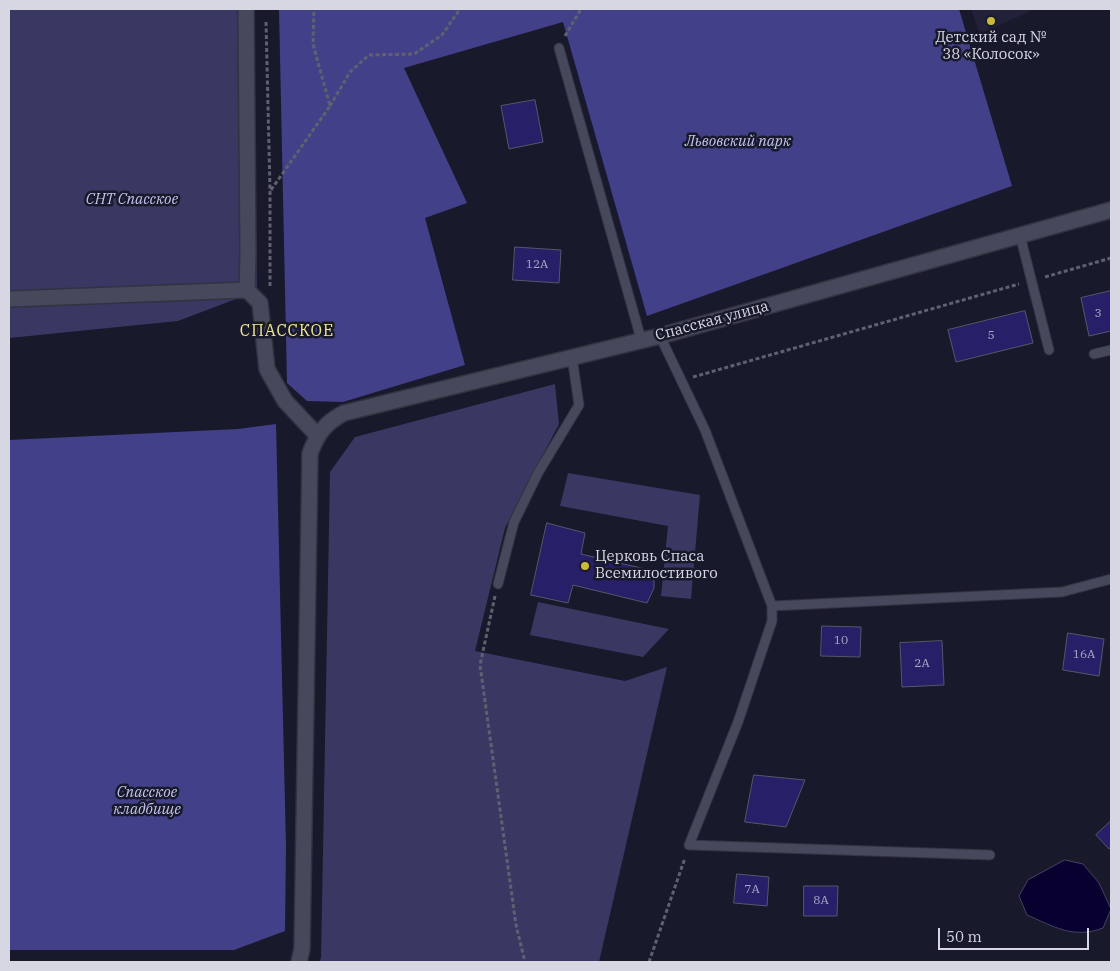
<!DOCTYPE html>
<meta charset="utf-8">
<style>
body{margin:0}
#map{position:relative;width:1120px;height:971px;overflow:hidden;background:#18192a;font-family:"IBM Plex Serif",serif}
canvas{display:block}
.frame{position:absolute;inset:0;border:10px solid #d6d7e3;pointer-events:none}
.scale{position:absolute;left:938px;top:928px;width:151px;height:22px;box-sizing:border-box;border:2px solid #d6d7e3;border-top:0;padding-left:6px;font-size:15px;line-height:18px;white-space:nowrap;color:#d6d7e3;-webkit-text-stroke:4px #18192a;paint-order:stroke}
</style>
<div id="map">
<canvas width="1120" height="971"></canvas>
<div class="frame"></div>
<div class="scale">50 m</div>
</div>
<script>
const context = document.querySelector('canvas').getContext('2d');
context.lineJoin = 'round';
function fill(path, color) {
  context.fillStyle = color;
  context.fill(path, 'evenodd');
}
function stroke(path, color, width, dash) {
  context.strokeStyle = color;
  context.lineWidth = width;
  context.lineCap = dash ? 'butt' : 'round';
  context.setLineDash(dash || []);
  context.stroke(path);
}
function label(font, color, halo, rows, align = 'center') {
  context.font = font + ' "IBM Plex Serif",serif';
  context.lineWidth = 5;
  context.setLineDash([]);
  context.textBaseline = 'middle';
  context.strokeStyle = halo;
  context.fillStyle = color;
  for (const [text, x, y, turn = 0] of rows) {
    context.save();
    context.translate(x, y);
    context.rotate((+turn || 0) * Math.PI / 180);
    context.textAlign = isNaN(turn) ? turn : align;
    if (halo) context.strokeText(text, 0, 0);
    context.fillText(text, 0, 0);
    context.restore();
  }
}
fill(new Path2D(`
 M971,9h64l-55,25z`), '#212239');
fill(new Path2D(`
 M9,9h244l4,282 -79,30 -169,17z
 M555,384l4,40 -54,104 -30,123 150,30 42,-14 -68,295h-280l2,-4 9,-486 25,-35z
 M568,473l132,22 -9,104 -30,-3 7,-70 -108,-20z
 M538,602l131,27 -26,28 -113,-22z`), '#383863');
fill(new Path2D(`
 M279,9h680l53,177 -365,130 -84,-294 -159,46 63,135 -42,15 40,147 -122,37 -36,-1 -20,-18z
 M276,424l10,422 -1,85 -51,19h-225v-510l229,-11z`), '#43408a');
const water = new Path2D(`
 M1065,860l18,4 16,19 12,26 -8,19c-30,11 -48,-1 -76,-13l-8,-19 9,-16z`);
fill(water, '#08002e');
stroke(water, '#464064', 1);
const building = new Path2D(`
 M535,100l8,42 -34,7 -8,-43z
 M515,247l46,3 -2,33 -46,-3z
 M1111,291v40l-22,5 -8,-38z
 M1025,311l8,32 -77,19 -8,-32z
 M547,523l38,10 -4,21 73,17v17l-7,15 -74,-18 -5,18 -37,-8z
 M822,626l39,1 -1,30 -39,-1z
 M1068,633l36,6 -5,37 -36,-6z
 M942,641l2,44 -42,2 -2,-44z
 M754,775l51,5 -19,47 -41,-5z
 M1111,821v25l-2,3 -13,-14z
 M737,874l32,3 -2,29 -33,-3z
 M804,886h34l-1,30h-33z`);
fill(building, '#271f67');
stroke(building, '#56576c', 1);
const lane = new Path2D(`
 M559,48l82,291
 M1020,235l29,115
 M660,336l45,94 67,176 290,-14 49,-13
 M1094,354l17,-4
 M498,584l16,-62 24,-49 41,-68 -7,-48
 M772,606v15l-34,101 -49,123 301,10`);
const street = new Path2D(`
 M246,9l2,245 -1,36
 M9,299l238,-9 13,13 7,66 18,32 32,34
 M299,962l3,-13 8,-496c8,-20 15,-30 34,-40l316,-77 451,-126`);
stroke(lane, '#333240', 11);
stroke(street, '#333240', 18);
stroke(new Path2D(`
 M266,22l4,168v98
 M565,36l16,-27
 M330,106l20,-34 19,-17 45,-1 28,-19 18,-26
 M271,190l59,-84 -17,-62 1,-35
 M1045,277l66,-19
 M693,377l326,-93
 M495,596l-15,69 36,260 9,37
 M649,962l36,-104`), '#606170', 3, [4, 2.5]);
stroke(lane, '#46485c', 9);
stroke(street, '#46485c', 15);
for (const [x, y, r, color] of [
 [991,21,5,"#cbba39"],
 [585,566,5,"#cbba39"]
]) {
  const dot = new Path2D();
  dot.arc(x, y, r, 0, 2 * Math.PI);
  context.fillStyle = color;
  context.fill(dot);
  stroke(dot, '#18192a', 2);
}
label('12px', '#aaa9c4', null, [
 ["12А",537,265],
 ["3",1098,314],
 ["5",991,336],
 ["10",841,641],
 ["16А",1084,655],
 ["2А",922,664],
 ["7А",752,890],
 ["8А",821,901]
]);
label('15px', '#d6d7e3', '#18192a', [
 ["Детский сад №",991,38],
 ["38 «Колосок»",991,55],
 ["Церковь Спаса",595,557,"left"],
 ["Всемилостивого",595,574,"left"]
]);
label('italic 15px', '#c0c4ee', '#18192a', [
 ["Львовский парк",738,142],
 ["СНТ Спасское",132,200],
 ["Спасское",147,793],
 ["кладбище",147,810]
]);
label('15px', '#d6d7e3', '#18192a', [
 ["Спасская улица",712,321,-15]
]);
context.letterSpacing = '1px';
label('16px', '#f0e697', '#18192a', [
 ["СПАССКОЕ",287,331]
]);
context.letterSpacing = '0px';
</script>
